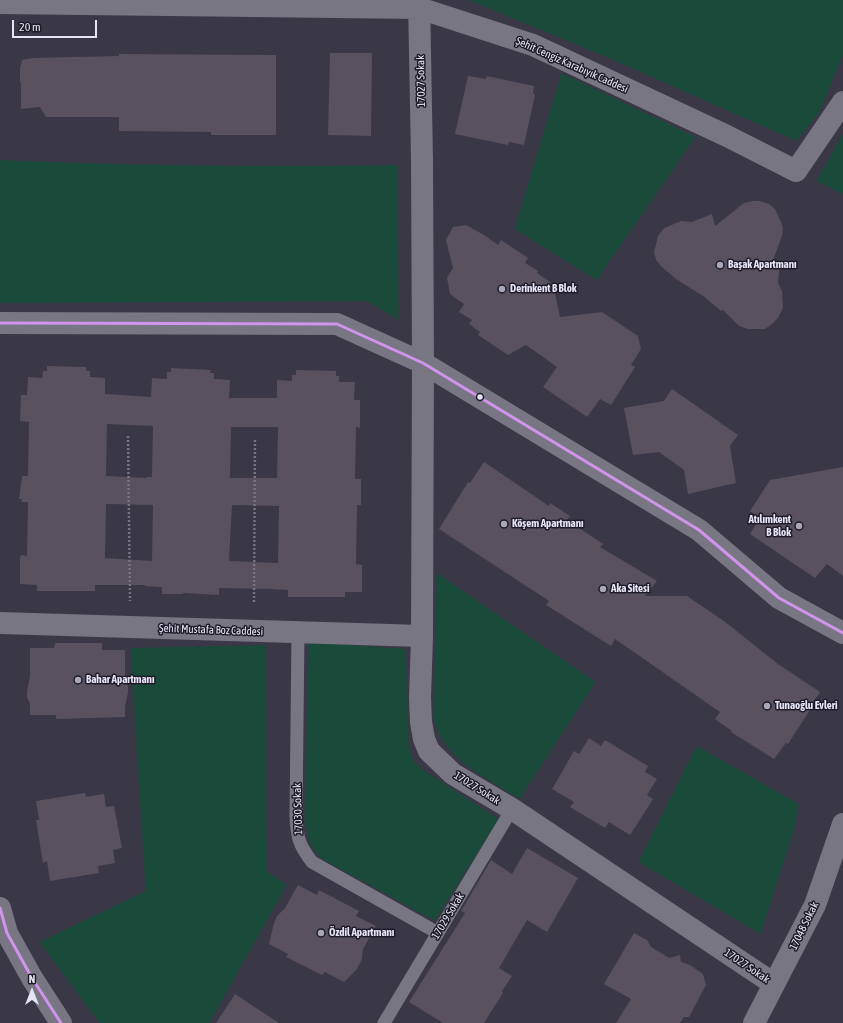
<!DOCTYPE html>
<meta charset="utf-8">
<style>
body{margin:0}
#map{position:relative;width:843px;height:1023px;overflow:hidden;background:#3a3747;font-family:"Asap Condensed",sans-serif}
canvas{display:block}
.north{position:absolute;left:12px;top:971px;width:40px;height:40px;-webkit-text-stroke:3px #1d1b28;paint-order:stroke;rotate:0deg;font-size:11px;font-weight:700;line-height:16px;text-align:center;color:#e6e4f5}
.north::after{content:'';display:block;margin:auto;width:14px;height:18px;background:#e6e4f5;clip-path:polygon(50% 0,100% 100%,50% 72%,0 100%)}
.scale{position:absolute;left:12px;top:20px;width:85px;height:18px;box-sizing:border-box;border:2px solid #e6e4f5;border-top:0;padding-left:5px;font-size:12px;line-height:14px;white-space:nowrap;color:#e6e4f5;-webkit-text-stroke:3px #1d1b28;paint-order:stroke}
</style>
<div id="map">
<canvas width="843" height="1023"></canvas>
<div class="north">N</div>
<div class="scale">20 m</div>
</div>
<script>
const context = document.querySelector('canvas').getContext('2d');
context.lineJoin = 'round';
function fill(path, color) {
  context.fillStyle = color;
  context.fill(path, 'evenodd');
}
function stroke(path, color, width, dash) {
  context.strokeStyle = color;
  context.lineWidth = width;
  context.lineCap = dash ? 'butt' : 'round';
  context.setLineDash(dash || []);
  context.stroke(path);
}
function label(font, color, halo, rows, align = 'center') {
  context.font = font + ' "Asap Condensed",sans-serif';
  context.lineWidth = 3;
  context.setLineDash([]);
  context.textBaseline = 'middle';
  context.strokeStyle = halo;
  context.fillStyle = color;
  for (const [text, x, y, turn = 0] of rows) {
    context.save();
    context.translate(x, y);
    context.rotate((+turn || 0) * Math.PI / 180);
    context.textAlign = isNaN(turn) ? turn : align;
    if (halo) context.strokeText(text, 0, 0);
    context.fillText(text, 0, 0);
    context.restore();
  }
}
fill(new Path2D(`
 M469,0h374v56l-23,56 -23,29 -190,-84z
 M562,73l134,64 -99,143 -82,-51z
 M843,134v60l-26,-13z
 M0,160c133,6 265,7 398,5l1,155 -31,-19 -368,2z
 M437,573l159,109 -76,117c-24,-15 -58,-32 -74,-55 -6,-7 -9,-16 -12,-25z
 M309,642l97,7 3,96 4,15 12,11 74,48 -64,102 -114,-63 -11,-14 -5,-23z
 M266,645l1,226 20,14 -77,138h-110l-60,-81 106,-51 -15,-243z
 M697,746l102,58 -4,24 -34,106 -122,-72z`), '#1a4a3a');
fill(new Path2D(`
 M330,53h42l-1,83 -43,-1z
 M119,54l157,1v80h-65v-3l-92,-1v-14h-73l-6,-10 -19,2v-27h-1v-14l2,-8 10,-2 87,-2z
 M468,76l18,3 1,-3 47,10 -1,7 2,2 -11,50 -15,-3 -1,3 -53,-11z
 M753,201h7l9,3 6,5 7,15 1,5 -1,7 -10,27h8l-2,20 4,8 1,17 -5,10 -6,6 -7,5h-17l-9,-3 -16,-16 -2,1 -18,-15 -27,-17 -14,-12 -6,-7 -2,-8 4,-16 5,-7 6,-3 12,-5 11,1 20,-8 3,12 29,-23z
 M466,225l18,10 14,10 3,-5 27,18 -3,5 13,8 -1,2 16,11 7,33 42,-5 36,24 3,13 -10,16 4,2 -24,38 -11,-6 -13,18 -44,-30 14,-20 -31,-22 -18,10 -30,-20 2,-3 -11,-8 3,-4 -13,-8 5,-8 -14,-10 -3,-16 6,-10 -7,-28 7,-13z
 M47,366l39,1v4h4v6l15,1v16l46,3 1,-19 15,1v-7h4v-4l40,2 -1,3h4v6l16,1 -1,18h48v-18l15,1v-6h4v-5l40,1v5h3v6h16l-1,18h6v28l-4,-1 -1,52h6v26h-4l-1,59 6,1v27h-17v5h-57v-7l-17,-1 -52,-1v7l-36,-2v1h-21v-7l-17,-1v-1h-50v6h-58v-6l-17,-1v-26l1,-3 6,1 1,-54h-7l1,-3h-3l3,-23h6l1,-54 -9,-1 1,-26h6l1,-18 14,1 1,-7h4zM107,424l46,2 -1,51h-5l-1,1 -40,-2zM231,427h47l-1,51h-47zM106,504l47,1 -1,56 -47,-3zM232,505l47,1 -1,57 -49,-2z
 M672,389l66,46 -8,11 6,37 -48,11 -4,-24 -25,-18 -26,3 -9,-47 40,-7z
 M484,462l65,44 1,-3 20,13 -3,4 36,24 -3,3 57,34 -12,15h42l37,25 54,43 42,28 -11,16 1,2 -22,34 -2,-1 -12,16 -43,-27 1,-1 -17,-12 5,-7 -105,-73 -4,7 -65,-41 3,-4 -110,-72 29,-47 2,1z
 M843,467v109l-16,-12 -12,14 -65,-44 10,-16 -10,-7 20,-31z
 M55,643h47v7h23v28l3,8v6l-3,15v10l-69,2v-4h-26v-11l-3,-7v-6l3,-15v-28h24z
 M589,738l12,8 4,-6 43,26 -3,6 12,7 -10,16 6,4 -23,36 -21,-13 -4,6 -35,-21 4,-5 -22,-13 22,-38 5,3z
 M85,793l1,4 18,-3 2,13 8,-1 8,42 -9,2 2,13 -17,3 1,7 -49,8 -3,-20 -4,2 -7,-43h3l-3,-19z
 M527,848l51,30 -31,54 -20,-12 -28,48 13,8 -10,15 1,2 -19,30h-41l-34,-21 56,-89 -4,-2 30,-51 21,14z
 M298,885l19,10 2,-5 40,21 -3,5 20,10 -13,23 -1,10 -5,10 -13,13 -19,-10 -3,3 -36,-18 2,-3 -19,-10 5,-21 3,-7 8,-8z
 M634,933l13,7 4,7 18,11 11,-3 1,7 9,3 13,9 3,11 -17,32h-5l-4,6h-64l15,-24 -27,-15z
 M235,994l44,29h-63z`), '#59515d');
stroke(new Path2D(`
 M128,436l2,165
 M254,602l1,-164`), '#767581', 2.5, [2, 2]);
stroke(new Path2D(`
 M298,632l-2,184c1,22 3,29 16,46l126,71
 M384,1023l128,-214`), '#787683', 13);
stroke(new Path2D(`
 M419,0l3,159 1,204 -1,273 -2,62 1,24 3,17 5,12 24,23 59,35 262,175
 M0,3l419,5 114,37 194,91 69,35 47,-69
 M0,323l337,1 86,39 276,167 80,68 64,35
 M0,623l422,13
 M0,908l7,25 25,45 29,45
 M754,1023l61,-118 28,-81`), '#787683', 22);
stroke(new Path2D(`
 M0,323l337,1 86,39 276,167 80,68 64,35
 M0,908l7,25 25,45 29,45`), '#d193ec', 3);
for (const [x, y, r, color] of [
 [720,265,4,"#aaa7b8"],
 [502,289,4,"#aaa7b8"],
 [480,397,3.5,"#e6e4f5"],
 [504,524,4,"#aaa7b8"],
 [799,526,4,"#aaa7b8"],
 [603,589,4,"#aaa7b8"],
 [78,680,4,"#aaa7b8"],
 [767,706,4,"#aaa7b8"],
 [321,933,4,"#aaa7b8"]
]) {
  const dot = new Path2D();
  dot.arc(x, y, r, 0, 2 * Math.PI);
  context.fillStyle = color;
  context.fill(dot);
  stroke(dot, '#1d1b28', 1.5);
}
label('11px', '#e6e4f5', '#1d1b28', [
 ["Şehit Cengiz Karabıyık Caddesi",572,65,24],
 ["17027 Sokak",421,81,-91],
 ["Şehit Mustafa Boz Caddesi",211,630,2],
 ["17027 Sokak",477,788,32],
 ["17030 Sokak",298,809,-92],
 ["17029 Sokak",448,916,-59],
 ["17048 Sokak",804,926,-64],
 ["17027 Sokak",747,966,34]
]);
label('bold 11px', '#e6e4f5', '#1d1b28', [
 ["Başak Apartmanı",728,265],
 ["Derinkent B Blok",510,289],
 ["Atılımkent",791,520,"right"],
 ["B Blok",791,533,"right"],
 ["Köşem Apartmanı",512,524],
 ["Aka Sitesi",611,589],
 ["Bahar Apartmanı",86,680],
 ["Tunaoğlu Evleri",775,706],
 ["Özdil Apartmanı",329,933]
], 'left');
</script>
